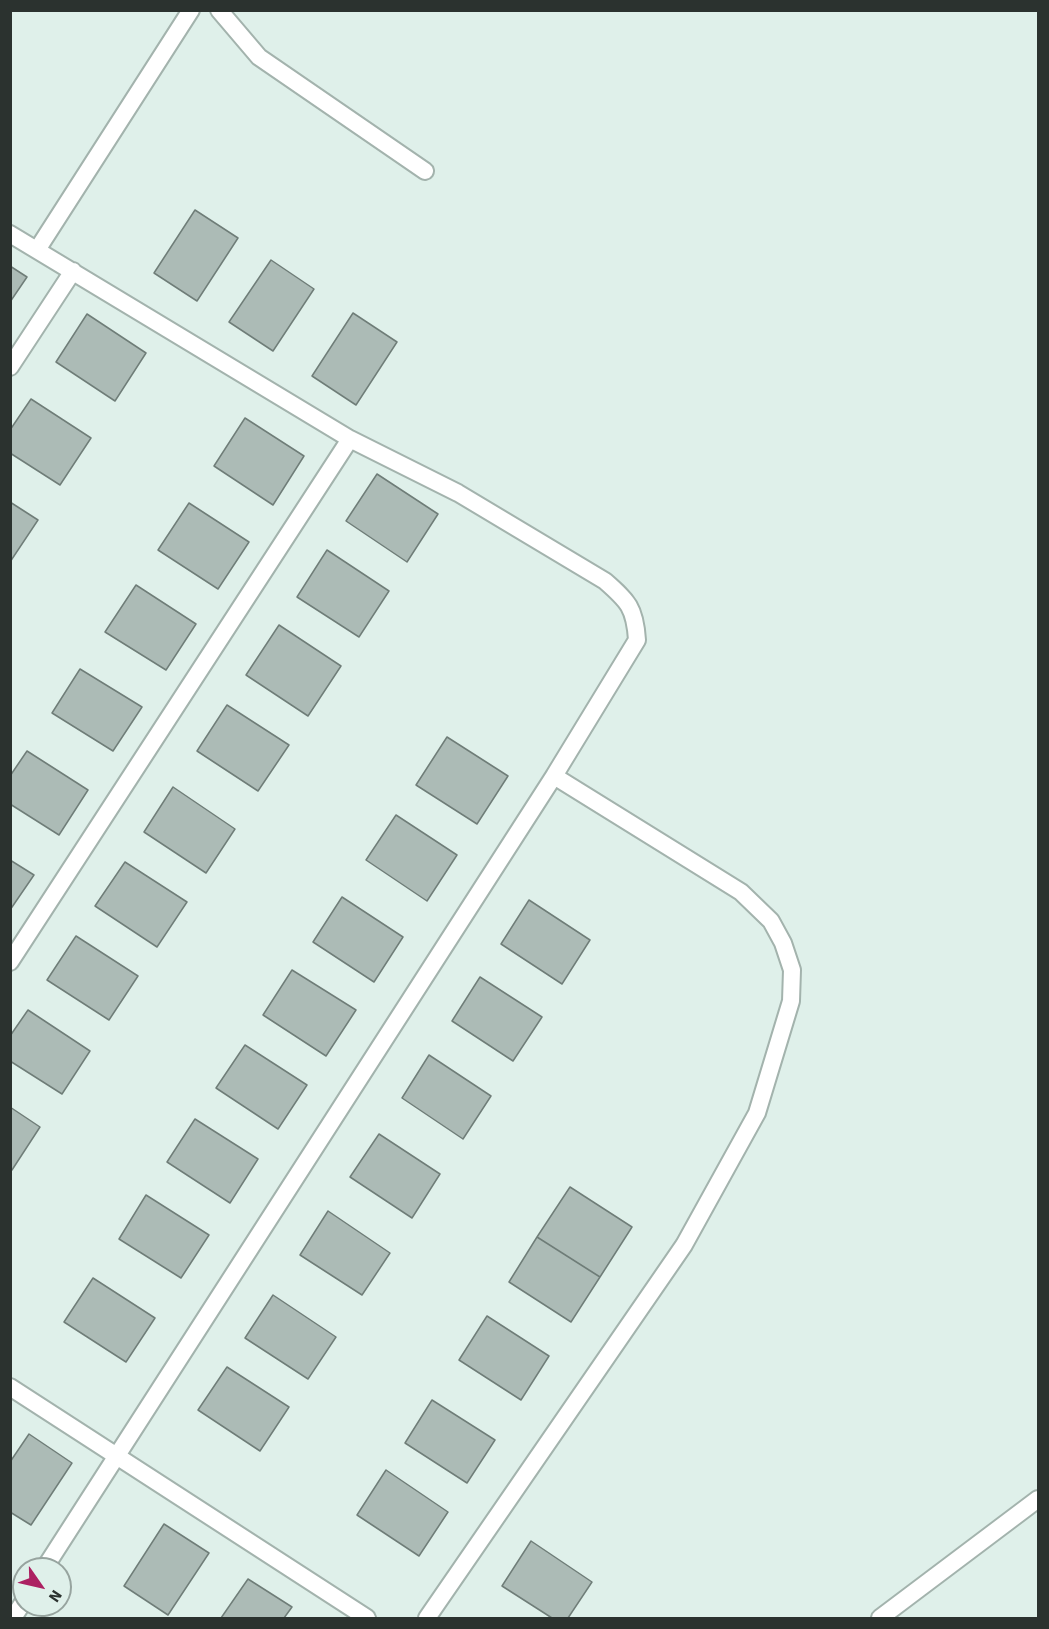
<!DOCTYPE html>
<style>
body{margin:0}
#map{position:relative;width:1049px;height:1629px;overflow:hidden;background:#dff0ea;font-family:"Source Sans 3",sans-serif}
canvas{display:block}
.frame{position:absolute;inset:0;border:12px solid #2b322f;pointer-events:none}
.north{position:absolute;left:12px;top:1557px;width:60px;height:60px;box-sizing:border-box;background:#dff0ea;border:2px solid #97a49f;border-radius:50%;rotate:124deg;font-size:16px;font-weight:700;line-height:24px;text-align:center;color:#2b322f}
.north::after{content:'';display:block;margin:auto;width:21px;height:27px;background:#ac2162;clip-path:polygon(50% 0,100% 100%,50% 72%,0 100%)}
</style>
<div id="map">
<canvas width="1049" height="1629"></canvas>
<div class="frame"></div>
<div class="north">N</div>
</div>
<script>
const context = document.querySelector('canvas').getContext('2d');
context.lineJoin = 'round';
function fill(path, color) {
  context.fillStyle = color;
  context.fill(path, 'evenodd');
}
function stroke(path, color, width, dash) {
  context.strokeStyle = color;
  context.lineWidth = width;
  context.lineCap = dash ? 'butt' : 'round';
  context.setLineDash(dash || []);
  context.stroke(path);
}
const building = new Path2D(`
 M195,210l43,28 -41,63 -43,-28z
 M271,260l43,29 -41,62 -44,-29z
 M10,266l17,11 -17,25z
 M353,313l44,29 -41,63 -44,-29z
 M87,314l59,39 -31,48 -59,-39z
 M31,399l60,39 -31,47 -50,-32v-23z
 M245,418l59,38 -31,49 -59,-39z
 M377,474l61,40 -31,48 -61,-41z
 M10,502l28,18 -28,42z
 M189,503l60,39 -31,47 -60,-39z
 M327,550l62,41 -30,46 -62,-40z
 M136,585l60,39 -30,46 -61,-38z
 M279,625l62,41 -33,50 -62,-41z
 M80,669l62,38 -29,44 -61,-38z
 M227,705l62,40 -31,46 -61,-40z
 M447,737l61,39 -31,48 -61,-39z
 M27,751l61,39 -29,45 -49,-31v-28z
 M173,787l62,42 -29,44 -62,-41z
 M396,815l61,40 -30,46 -61,-41z
 M10,860l24,15 -24,35z
 M125,862l62,40 -30,45 -62,-41z
 M342,897l61,40 -29,45 -61,-40z
 M529,900l61,40 -28,44 -61,-40z
 M76,936l62,40 -29,44 -62,-40z
 M292,970l64,40 -30,46 -63,-41z
 M480,977l62,40 -29,44 -61,-40z
 M28,1010l62,41 -28,43 -52,-33v-25z
 M245,1045l62,40 -29,44 -62,-41z
 M429,1055l62,41 -28,43 -61,-41z
 M10,1107l30,20 -28,43 -2,-1z
 M195,1119l63,40 -28,44 -63,-41z
 M379,1134l61,40 -28,44 -62,-41z
 M570,1187l62,40 -32,50 -63,-40z
 M146,1195l63,40 -28,43 -62,-39z
 M328,1211l62,42 -28,42 -62,-40z
 M537,1237l63,40 -29,45 -62,-40z
 M93,1278l62,40 -29,44 -62,-40z
 M273,1295l63,42 -28,42 -63,-41z
 M487,1316l62,40 -28,44 -62,-40z
 M227,1367l62,40 -29,44 -62,-41z
 M432,1400l63,40 -28,43 -62,-40z
 M29,1434l43,29 -41,62 -21,-13v-50z
 M386,1470l62,42 -29,44 -62,-41z
 M164,1524l45,29 -41,62 -44,-29z
 M531,1541l61,41 -24,36h-16l-50,-32z
 M248,1579l44,28 -8,11h-63z`);
fill(building, '#acbbb6');
stroke(building, '#6f7d78', 1.5);
const lane = new Path2D(`
 M219,10l40,47 166,114
 M10,234l340,205 108,54 147,88c23,20 30,27 32,59l-83,136 -510,793
 M37,250l154,-240
 M10,367l63,-96
 M10,962l340,-523
 M10,1387l357,231
 M13,1618l11,-17
 M427,1618l257,-373 73,-132 34,-112 1,-31 -9,-27 -12,-22 -30,-29 -187,-116
 M880,1618l158,-119`);
stroke(lane, '#a3b3ad', 20);
stroke(lane, '#fff', 16);
</script>
